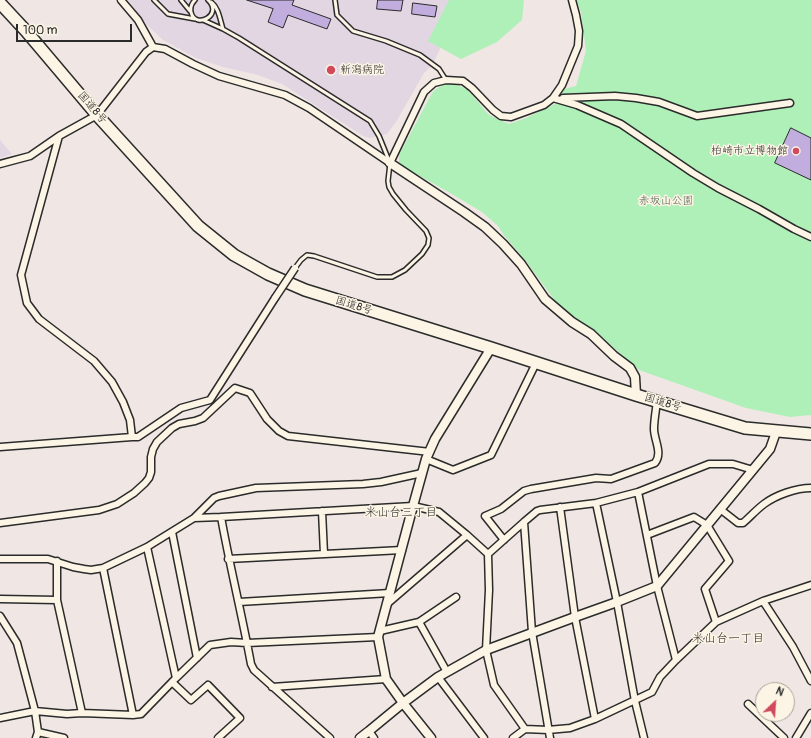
<!DOCTYPE html>
<meta charset="utf-8">
<style>
body{margin:0}
#map{position:relative;width:811px;height:738px;overflow:hidden;background:#f0e7e4;font-family:Pangolin,sans-serif}
canvas{display:block}
.north{position:absolute;left:755px;top:682px;width:40px;height:40px;box-sizing:border-box;background:#fcf5e5;border:1px solid #a8a49b;border-radius:50%;rotate:25deg;font-size:11px;font-weight:700;line-height:16px;text-align:center;color:#2b2b2b}
.north::after{content:'';display:block;margin:auto;width:14px;height:18px;background:#d1495b;clip-path:polygon(50% 0,100% 100%,50% 72%,0 100%)}
.scale{position:absolute;left:16px;top:24px;width:116px;height:18px;box-sizing:border-box;border:2px solid #2b2b2b;border-top:0;padding-left:5px;font-size:12px;line-height:14px;white-space:nowrap;color:#2b2b2b;-webkit-text-stroke:3px #fcf5e5;paint-order:stroke}
</style>
<div id="map">
<canvas width="811" height="738"></canvas>
<div class="north">N</div>
<div class="scale">100 m</div>
</div>
<script>
const context = document.querySelector('canvas').getContext('2d');
context.lineJoin = 'round';
function fill(path, color) {
  context.fillStyle = color;
  context.fill(path, 'evenodd');
}
function stroke(path, color, width, dash) {
  context.strokeStyle = color;
  context.lineWidth = width;
  context.lineCap = dash ? 'butt' : 'round';
  context.setLineDash(dash || []);
  context.stroke(path);
}
function label(font, color, halo, rows, align = 'center') {
  context.font = font + ' Pangolin,"Klee One",sans-serif';
  context.lineWidth = 3;
  context.setLineDash([]);
  context.textBaseline = 'middle';
  context.strokeStyle = halo;
  context.fillStyle = color;
  for (const [text, x, y, turn = 0] of rows) {
    context.save();
    context.translate(x, y);
    context.rotate((+turn || 0) * Math.PI / 180);
    context.textAlign = isNaN(turn) ? turn : align;
    if (halo) context.strokeText(text, 0, 0);
    context.fillText(text, 0, 0);
    context.restore();
  }
}
fill(new Path2D(`
 M128,0h335l-31,66 -8,7 -28,49 -9,12 -17,4 -7,-2 -81,-52 -24,-9 -35,-8 -27,-9 -33,-18 -17,-16z
 M0,140l12,14 -12,4z`), '#e2d6e2');
fill(new Path2D(`
 M449,0h75l-2,20 -25,22 -36,17 -33,-18z
 M576,0h235v415l-21,2 -44,-9 -107,-38 -45,-40 -21,-13 -17,-15 -31,-42 -22,-26 -5,-8 -16,-14 -32,-19 -51,-29v-9l33,-62 4,-4 9,-5h11l12,6 21,25 20,9 17,-6 31,-15 7,-14 12,-3 10,-35 -5,-39z`), '#aff0b8');
const building = new Path2D(`
 M247,0h47l-2,5 39,14 -4,10 -39,-14 -5,13 -15,-6 5,-13z
 M378,0h25l-2,11 -24,-2z
 M413,3l24,3 -2,11 -23,-3z
 M791,128l20,10v42l-36,-17z`);
fill(building, '#c1aede');
stroke(building, '#2b2b2b', 1);
const lane = new Path2D(`
 M154,0l14,14 27,5
 M181,0l9,11
 M195,0c-3,3 -5,7 -4,12 4,18 33,3 17,-12
 M335,0l2,15 16,16 33,10 34,14 19,14 7,11
 M211,2c8,6 9,18 12,27
 M203,20l20,9 16,9 131,83 9,15 11,27 -2,18 1,6 4,7 13,16 20,21 3,7 -1,7 -6,9 -17,16 -13,7h-15l-63,-21 -7,-1 -6,5 -6,8`);
const street = new Path2D(`
 M121,0l17,20 15,27
 M553,98l24,7 44,19 72,49 25,15 41,21 35,20 17,8
 M563,98l52,-2 21,2 23,4 38,14 93,-13
 M0,164l30,-8 29,-20 38,-21 49,-63 7,-5 12,2 28,15 26,12 66,19 24,13 81,55 34,-71 10,-9 12,-3 17,1 9,7 21,22 8,6 10,1 33,-12 9,-7 9,-13 16,-39 1,-15 -3,-16 -4,-15
 M132,437h6l43,-29 29,-8 65,-102
 M0,447l132,-10 -2,-17 -7,-18 -11,-20 -18,-21 -55,-42 -12,-16 -6,-28 38,-139
 M426,459l27,11 38,-15 45,-92
 M638,492l19,94 19,74
 M596,503l21,99 18,99 9,37
 M560,507l15,110 20,102
 M720,509l18,14h5c7,-6 13,-13 21,-19 12,-9 32,-16 47,-16
 M322,511l2,43
 M221,517c9,50 21,98 30,147l3,6 76,68
 M194,518l20,-20 5,-2 37,-8 107,-4 18,-2 41,-9
 M524,522l8,110 18,106
 M0,523l99,-13 18,-6 17,-11 11,-10 4,-5 2,-6v-15l2,-8 4,-7 15,-14 7,-4 16,-3 8,-3 32,-30 15,5 17,26 12,12 9,5 142,16
 M172,532l25,126
 M504,540l-19,-24 16,-7 23,-18 7,-2 65,-11 15,1 44,-16c8,-10 -1,-23 -1,-34 0,-9 2,-19 3,-28
 M147,547l29,131
 M0,559h48l25,8 11,2 7,1 12,-2 44,-21 47,-29 27,-1 192,-11 26,6 28,23 21,19
 M228,559l174,-9
 M57,561v39l25,113
 M103,568l30,147
 M0,599l57,1
 M763,601l30,46 18,34
 M239,602l151,-9
 M387,604l80,-69
 M0,616l17,27 18,68 3,21 -2,6
 M419,622l28,50
 M716,622l47,-21 48,-16
 M380,631l39,-9 37,-25
 M438,677l46,61
 M172,682l19,18 17,-15 32,33 -22,20
 M272,687l114,-8
 M748,704l36,34
 M0,718l35,-7 32,3 15,-1 51,2 8,-1 35,-36 34,-33 21,-3 16,1 131,-6
 M525,729l-31,-44 -8,-35 3,-60 -1,-36 36,-32 13,-11 3,-1 56,-7 42,-11 71,-28h24l20,6
 M369,731l5,7
 M38,732l26,6
 M513,738l12,-9 23,1 22,-2 25,-9 57,-27 8,-15 16,-17 40,-38 -11,-33 24,-28 -22,-36 -13,-8 -47,18
 M796,738l15,-25`);
const secondary = new Path2D(`
 M390,163l74,49 21,15 18,17 18,20 24,35 27,23 19,12 23,22 16,12 5,9 1,18
 M360,738l9,-7 34,-28 35,-26 48,-27 89,-33 42,-15 40,-16 113,-137 6,-17
 M431,738l-28,-35 -17,-24 -8,-42 35,-131 13,-47 9,-20 56,-91`);
const highway = new Path2D(`
 M0,3l26,28 71,84 101,111 36,29 34,19 37,16 186,58 145,47 109,33 66,6`);
stroke(lane, '#2b2b2b', 6);
stroke(street, '#2b2b2b', 9);
stroke(secondary, '#2b2b2b', 11);
stroke(highway, '#2b2b2b', 14);
stroke(lane, '#fcf5e5', 3);
stroke(street, '#fcf5e5', 6);
stroke(secondary, '#fcf5e5', 8);
stroke(highway, '#fcf5e5', 11);
const streetBridge = new Path2D(`
 M275,298l20,-30`);
stroke(streetBridge, '#2b2b2b', 9, []);
stroke(streetBridge, '#fcf5e5', 6);
for (const [x, y, r, color] of [
 [331,70,5,"#d1495b"],
 [796,151,4,"#d1495b"]
]) {
  const dot = new Path2D();
  dot.arc(x, y, r, 0, 2 * Math.PI);
  context.fillStyle = color;
  context.fill(dot);
  stroke(dot, '#fcf5e5', 1.5);
}
label('11px', '#2b2b2b', '#fcf5e5', [
 ["新潟病院",340,70],
 ["柏崎市立博物館",788,151,"right"]
], 'left');
label('11px', '#2b2b2b', '#fcf5e5', [
 ["国道8号",92,108,49],
 ["国道8号",354,306,17],
 ["国道8号",663,403,17]
]);
label('11px', '#4c5c4e', '#fcf5e5', [
 ["赤坂山公園",666,201]
]);
label('12px', '#2b2b2b', '#fcf5e5', [
 ["米山台三丁目",401,513],
 ["米山台一丁目",728,639]
]);
</script>
